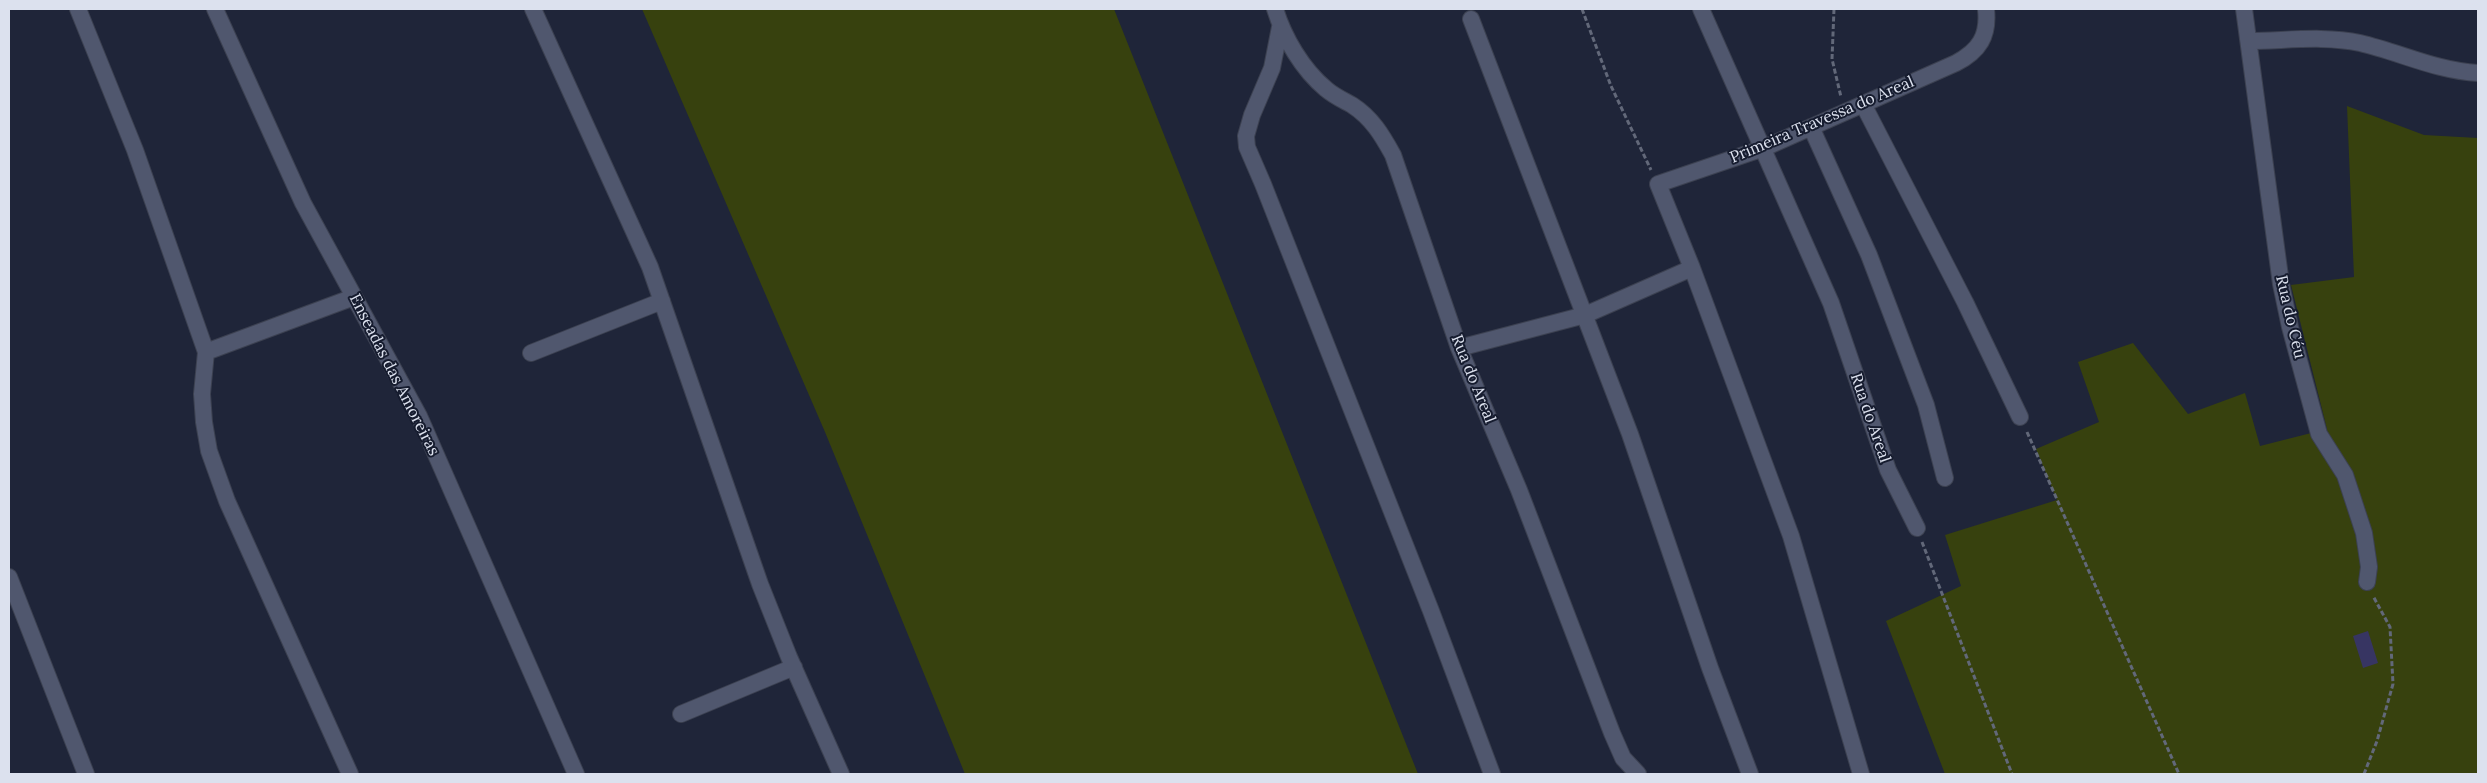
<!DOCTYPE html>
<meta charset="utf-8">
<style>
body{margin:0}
#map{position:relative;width:2487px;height:783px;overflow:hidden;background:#1f2539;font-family:Lora,serif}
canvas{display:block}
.frame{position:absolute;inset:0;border:10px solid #dce1ee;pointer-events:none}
</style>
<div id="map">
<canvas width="2487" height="783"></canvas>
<div class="frame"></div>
</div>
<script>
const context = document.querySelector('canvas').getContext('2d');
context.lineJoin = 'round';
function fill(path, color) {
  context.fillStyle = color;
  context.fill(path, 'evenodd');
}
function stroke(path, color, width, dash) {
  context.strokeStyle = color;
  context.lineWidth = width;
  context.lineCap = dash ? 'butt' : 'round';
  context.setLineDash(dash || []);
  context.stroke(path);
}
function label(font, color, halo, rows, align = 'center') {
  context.font = font + ' Lora,serif';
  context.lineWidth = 4;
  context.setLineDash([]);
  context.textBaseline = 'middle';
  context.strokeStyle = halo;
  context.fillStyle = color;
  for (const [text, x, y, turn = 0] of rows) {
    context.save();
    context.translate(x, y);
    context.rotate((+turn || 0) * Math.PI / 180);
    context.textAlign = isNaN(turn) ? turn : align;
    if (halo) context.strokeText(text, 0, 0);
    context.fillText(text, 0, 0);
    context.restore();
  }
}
fill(new Path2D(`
 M642,9h472l304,765h-453l-140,-342z
 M2347,106l77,29 54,3v636h-533l-59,-153 75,-35 -16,-51 112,-35 -21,-51 63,-27 -21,-60 55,-19 55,71 57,-21 15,53 67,-17 -36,-144 63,-8z`), '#37410e');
fill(new Path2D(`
 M2368,631l10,32 -15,5 -10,-32z`), '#373562');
const street = new Path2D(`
 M78,9l57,141 71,202 -4,42 2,28 5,29 18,50 123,273
 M215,9l88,194 116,213 157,358
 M533,9l117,258 110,317 29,73 52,117
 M1275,9c9,29 27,60 51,80 8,7 17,11 26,16 20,13 30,30 41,50l66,193 60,142 93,243 11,25 15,16
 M1701,9l130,294 57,167 29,58
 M2244,9l37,275 9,43 29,107 26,41 19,58 5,34 -2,15
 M1471,19l159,415 80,234 40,106
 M1280,27l-8,41 -20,47 -6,21 1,11 16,37 168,427 61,163
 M2249,41c35,0 75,-6 111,2 39,9 77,28 118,30
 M1863,104l102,198 55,115
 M1811,127l58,128 57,150 19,73
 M1692,268l99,268 70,238
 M1459,348l126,-33 107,-47 -34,-84 106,-36 192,-85c23,-12 33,-27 30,-54
 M206,352l148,-55
 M531,353l131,-52
 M9,577l77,197
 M681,714l113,-47`);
stroke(street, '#3c4151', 18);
stroke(new Path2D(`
 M1582,9l29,77 40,84
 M1834,9l-2,50 9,38
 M2027,432l152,342
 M1922,542l90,232
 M2364,774l13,-33 16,-57 -3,-57 -17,-31`), '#626879', 3, [5, 2.5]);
stroke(street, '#50576e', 16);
label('16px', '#dce1ee', '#161c2f', [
 ["Primeira Travessa do Areal",1822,120,-23],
 ["Rua do Céu",2290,317,77],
 ["Enseadas das Amoreiras",394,375,63],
 ["Rua do Areal",1473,379,68],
 ["Rua do Areal",1870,418,71]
]);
</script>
